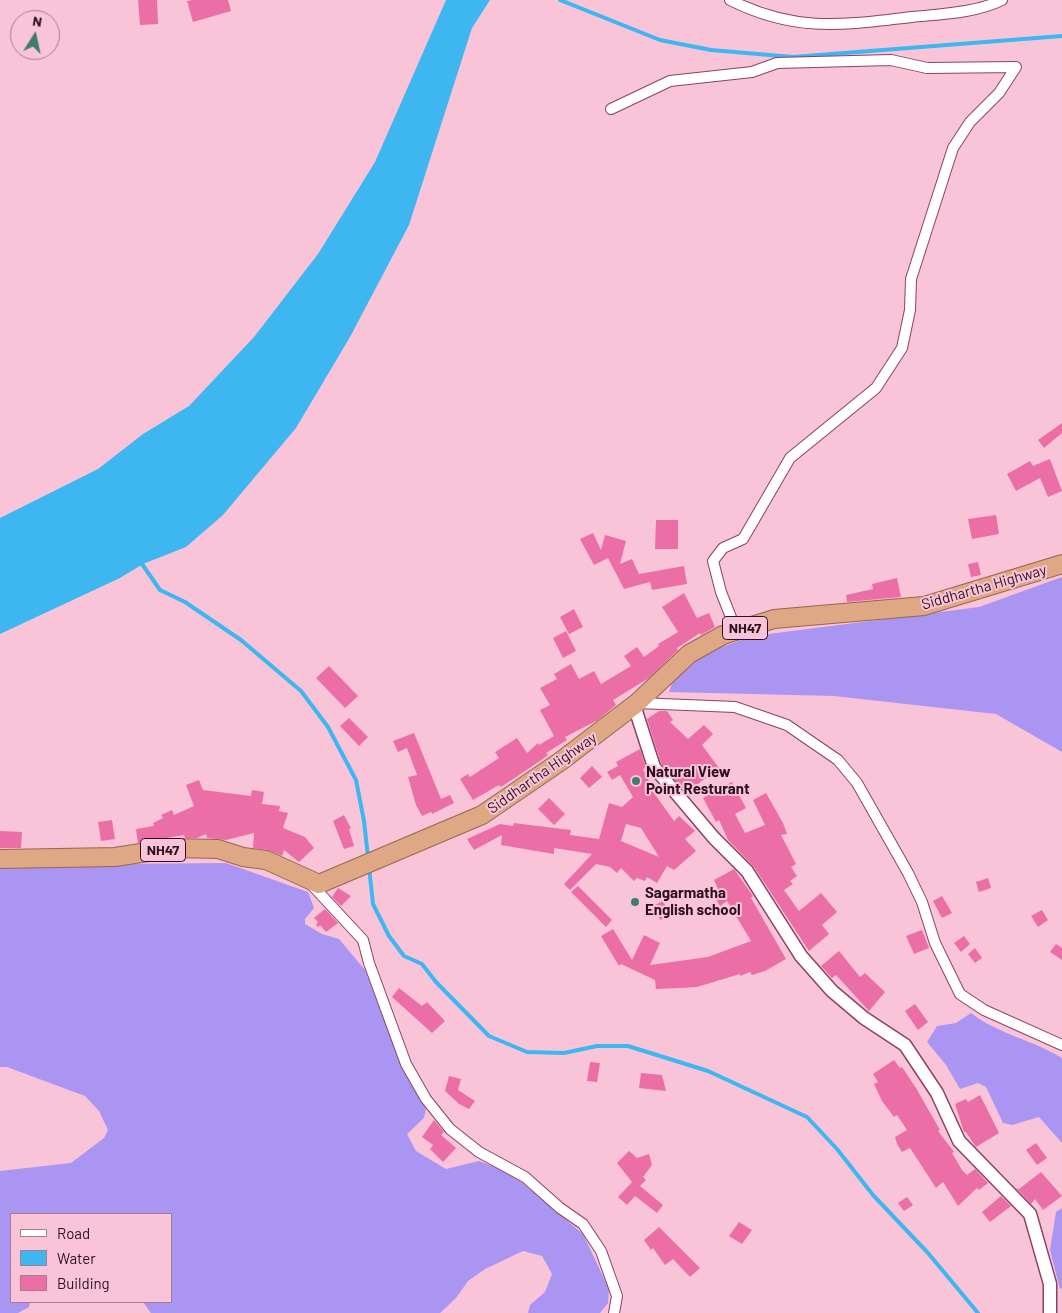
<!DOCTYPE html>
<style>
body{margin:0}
#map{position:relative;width:1062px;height:1313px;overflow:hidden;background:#f9c4d8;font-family:Barlow,sans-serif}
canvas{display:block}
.legend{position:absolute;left:10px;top:1213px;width:162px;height:90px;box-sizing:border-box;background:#f9c4d8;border:1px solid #a87c8d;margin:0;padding:6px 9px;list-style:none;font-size:15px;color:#2e0f1d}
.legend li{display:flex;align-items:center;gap:10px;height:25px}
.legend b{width:25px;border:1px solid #a87c8d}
.north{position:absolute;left:10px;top:10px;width:50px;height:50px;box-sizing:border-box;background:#f9c4d8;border:1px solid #a87c8d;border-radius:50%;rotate:10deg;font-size:14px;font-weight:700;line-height:20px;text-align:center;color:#2e0f1d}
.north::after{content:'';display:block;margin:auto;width:18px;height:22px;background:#3d7d6c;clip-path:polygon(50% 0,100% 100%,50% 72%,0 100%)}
</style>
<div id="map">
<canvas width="1062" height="1313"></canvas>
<ul class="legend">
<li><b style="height:6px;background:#fff"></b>Road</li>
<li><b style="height:14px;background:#3eb7f1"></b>Water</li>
<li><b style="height:14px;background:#ec6ea7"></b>Building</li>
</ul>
<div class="north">N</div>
</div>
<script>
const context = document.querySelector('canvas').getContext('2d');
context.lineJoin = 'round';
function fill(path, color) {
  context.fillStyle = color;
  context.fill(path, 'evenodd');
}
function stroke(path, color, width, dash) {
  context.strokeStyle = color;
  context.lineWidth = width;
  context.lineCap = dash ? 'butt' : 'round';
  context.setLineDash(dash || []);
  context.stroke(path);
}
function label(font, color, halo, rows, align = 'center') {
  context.font = font + ' Barlow,sans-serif';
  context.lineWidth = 4;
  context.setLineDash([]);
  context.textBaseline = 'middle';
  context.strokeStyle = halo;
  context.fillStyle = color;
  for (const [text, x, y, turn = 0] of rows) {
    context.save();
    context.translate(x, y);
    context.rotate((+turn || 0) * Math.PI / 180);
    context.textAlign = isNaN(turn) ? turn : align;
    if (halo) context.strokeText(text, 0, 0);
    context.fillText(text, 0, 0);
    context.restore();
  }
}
fill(new Path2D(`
 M1062,577v175l-66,-38 -162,-18 -165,-4 6,-18 32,-22 46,-16 226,-29z
 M226,863l82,29 6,16 -9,11v5l17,10 17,5 26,31 37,97 24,42 -2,9 -17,16 9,17 30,18 33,-8 30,11 74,62 26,55 -1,14 -8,10h-72l2,-8 15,-13 7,-18 -10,-18 -19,-5 -38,18 -17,12 -12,17 -16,15h-289l-8,-11h28v-88h-160v88h19l-1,5 -11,6h-18v-142l71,-8 33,-25 4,-8 -9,-19 -14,-15 -78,-29h-7v-202z
 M971,1013c27,21 62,27 91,45v85l-23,-26 -27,8 -9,-2 -17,-36 -8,-4 -18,6 -14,-24 -19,-23 10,-16 19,-3z
 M1062,1208v80l-2,1 -10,-39 6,-38z`), '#ab95f2');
fill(new Path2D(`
 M446,0h44l-18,28 -63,197 -59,112 -54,91 -73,87 -37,32 -43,17 -23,14 -120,56v-116l98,-49 45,-35 46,-28 65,-69 64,-83 57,-92z`), '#3eb7f1');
stroke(new Path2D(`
 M560,0l100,40 51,10 82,7 269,-21
 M140,561l20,29 25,12 56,38 60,51 27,36 28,53 8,41 4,36
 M369,867l4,37 16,32 15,20 18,8 14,18 53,54 38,16 37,1 33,-7h31l80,25 99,46 30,32 36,46 55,58 50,60`), '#3eb7f1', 4);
fill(new Path2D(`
 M138,0h19l1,24 -18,1z
 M193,0h35l3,11 -38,11 -6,-21z
 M1062,423v10l-18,15 -6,-8z
 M1050,459l12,32 -14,6 -8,-19 -24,13 -9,-17 23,-13 3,5z
 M996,515l3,19 -27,5 -4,-20z
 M656,520h22v29h-23z
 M593,533l8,17 4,-15 21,6 -6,23 12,-5 7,15 45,-8 3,18 -35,6 -2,-8 -26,7 -16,-31 -14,7 -14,-26z
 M978,562l3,13 -10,2 -3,-13z
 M897,578l4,19 -54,5 -1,-7 27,-6 -1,-5z
 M684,593l13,25 12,-5 6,14 -14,8 -1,-2 -23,15 1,2 -29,28 -36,22 3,5 -18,15 -33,17 2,3 -21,13 2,2 -8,6 -39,26 -2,-2 -26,15 -13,-21 8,-5 2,3 29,-19 -4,-6 22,-14 10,15 11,-10 1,2 15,-9 -14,-26 10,-5 -10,-17 17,-9 -3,-5 17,-10 8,15 15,-8 7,13 30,-18 -7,-10 13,-9 7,10 15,-11 -1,-2 20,-12 -16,-25z
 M574,609l9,18 -14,7 -9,-17z
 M566,631l10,20 -13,7 -10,-20z
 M329,666l29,30 -13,12 -29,-30z
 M659,711h8l6,9 -3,2 18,17 16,-14 9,9 -11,11 17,23 -33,25 -25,-30 -14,-44z
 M349,718l19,19 -9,9 -19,-20z
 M414,733l27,66 9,-4 4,8 -22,11 -1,-2 -9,4 -6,-11 -8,-28 9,-2 -10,-27 -9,4 -5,-11z
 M640,749l6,19 -3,1 8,16 -2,1 25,35 5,-5 16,15 -10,8 11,12 -22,19 -7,-4 -10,17 -10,-6 -2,4 -8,-3 -3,3 -13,-13 -4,5 -7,-6 -14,-3 -26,26 -6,-6 28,-30 -38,-6v6l-53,-9 1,-10 -28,15 -7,-11 33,-15 13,2 1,-3 57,7 -1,5 29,4 10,-36 13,4 11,-10 -13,-22 -8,5 -5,-8 11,-6 -2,-4zM626,824l15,4 18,29 -38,-16z
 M592,766l10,11 -13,11 -9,-10z
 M199,780l4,10 48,6 1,-6 12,2 -2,12 18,2 -1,5 9,2 -5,15 22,9 9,11 -15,14 -15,-12 -2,6 -14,-6 -15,-2 1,-15 -28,7 -19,-2 -1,-4 -9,4h-12l-1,-3 -46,8 -2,-14 18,-3 -1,-3 10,-5 -2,-3 11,-5 2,5 20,-9 -8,-21z
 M732,782l14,26 -11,6 10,19 20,-8 -12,-25 13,-7 17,30 4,11 -6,1 15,29 -5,3 6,9 -7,5 3,3 -9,6 15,21 22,-18 16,19 -15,13 7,9 -20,17 -55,-84 -26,-27 -9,-20 -3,2 -13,-24z
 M549,798l16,16 -11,11 -16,-16z
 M344,815l7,13 -2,1 5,17 -10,3 -11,-28z
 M112,820l3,19 -14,2 -3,-19z
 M0,831l22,1 -1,16h-21z
 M734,869l19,27 -2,2 35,61 -21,12 -13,4 -2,-3 -10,4v-2l-43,13 -16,1 -25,1 -1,-9 -34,-16 -2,2 -18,-30 12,-7 19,31 12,-25 16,8 -10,22 58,-8 43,-16 -24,-40 -7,5 -8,-14 6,-3 -4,-9z
 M988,878l3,10 -12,4 -3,-10z
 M578,886l34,34 -6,7 -35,-35z
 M338,888l13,8 -10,10 -9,-9z
 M942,896l10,17 -10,5 -9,-17z
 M663,901l7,14 -10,5 -5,-15z
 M325,909l13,14 -12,9 -6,-7 -2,2 -2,-2 2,-3 -4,-4z
 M1042,910l6,10 -10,7 -7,-11z
 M922,930l7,18 -15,6 -8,-18z
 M964,936l6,8 -9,8 -7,-9z
 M1056,944l6,4v12l-12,-8z
 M975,948l7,10 -7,5 -7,-9z
 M839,951l21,26 5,-4 20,19 -16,19 -33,-36 -4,3 -11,-12z
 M399,988l23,18 5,-4 18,19 -13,12 -40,-36z
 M915,1004l13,18 -10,8 -13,-19z
 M894,1060l6,8 2,-1 14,21 24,42 -2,1 16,21 -2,1 10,17 5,5 8,-6 13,14 -9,7 -2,-2 -19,18 -15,-24 -7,6 -26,-40 -8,4 -5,-8 -2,-7 12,-7 -10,-15 -3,2 -12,-16 -8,-17 4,-2 -5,-8z
 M590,1062l10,1 -3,19 -10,-1z
 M641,1073l21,2 4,16 -27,-3z
 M449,1076l12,3 -3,11 17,11 -6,8 -10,-5 -14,-13z
 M980,1095l19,38 -23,14 -10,-15h-2l-9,-28 11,-5 2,3z
 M434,1120l10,12 -3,3 15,13 -13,14 -13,-13 3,-4 -11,-8z
 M1036,1143l11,15 -10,7 -11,-15z
 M629,1151l8,7 12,-4 3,11 -9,12 3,3 -6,6 23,19 -6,8 -22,-17 -8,9 -9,-8 14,-15 -15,-19z
 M1041,1172l21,24 -19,14 -8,-11 -4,5 -15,-16 3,1z
 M1001,1196l10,10 -21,16 -8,-10z
 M907,1197l6,8 -9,6 -6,-8z
 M739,1222l13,8 -10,14 -13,-8z
 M659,1227l41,41 -10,9 -17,-18 -8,6 -12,-17 -2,2 -7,-10z`), '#ec6ea7');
const minor = new Path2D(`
 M730,0c66,33 113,25 182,17 29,-3 64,-4 90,-17
 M611,109l59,-28 82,-9 25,-9 114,-3 36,8 89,-1 -17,26 -29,29 -17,26 -42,131 -1,31 -8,38 -26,40 -86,70 -47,81 -20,9 -10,13 8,31 15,38
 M638,703l97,4 52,18 51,35 19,23 51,90 14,29 13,41 25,51 24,16 78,35
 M311,884l52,56 6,23 37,101 20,35 24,30 29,23 46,25 35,31 23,16 18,27 16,45 -3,17`);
const tertiary = new Path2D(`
 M634,705l20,62 60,71 33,33 54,85 31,35 32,27 41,27 32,48 22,48 71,73 20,70v29`);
const trunk = new Path2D(`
 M0,859l115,-2 58,-9 45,1 25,8 23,3 53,24 163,-69 79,-54 76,-58 52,-49 34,-19 51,-16 150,-13 138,-42`);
stroke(minor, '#8d4163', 12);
stroke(tertiary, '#8d4163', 15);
stroke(trunk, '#9b644c', 20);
stroke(minor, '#fff', 10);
stroke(tertiary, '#fff', 12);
stroke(trunk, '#dea884', 18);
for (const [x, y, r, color] of [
 [636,781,5,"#3d7d6c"],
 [635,902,5,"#3d7d6c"]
]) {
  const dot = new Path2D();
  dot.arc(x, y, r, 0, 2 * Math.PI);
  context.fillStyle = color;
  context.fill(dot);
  stroke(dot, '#f9c4d8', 2);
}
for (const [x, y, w] of [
 [745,628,45],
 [163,850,45]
]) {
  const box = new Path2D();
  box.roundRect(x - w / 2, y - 11.5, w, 23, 4);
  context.fillStyle = '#f9c4d8';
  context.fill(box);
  stroke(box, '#2e0f1d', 1);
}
label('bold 14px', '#2e0f1d', null, [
 ["NH47",745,628],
 ["NH47",163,850]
]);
label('15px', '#2e0f1d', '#f9c4d8', [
 ["Siddhartha Highway",984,587,-16],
 ["Siddhartha Highway",542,773,-35]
]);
label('bold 15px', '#2e0f1d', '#f9c4d8', [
 ["Natural View",646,772],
 ["Point Resturant",646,789],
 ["Sagarmatha",645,893],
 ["English school",645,910]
], 'left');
</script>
